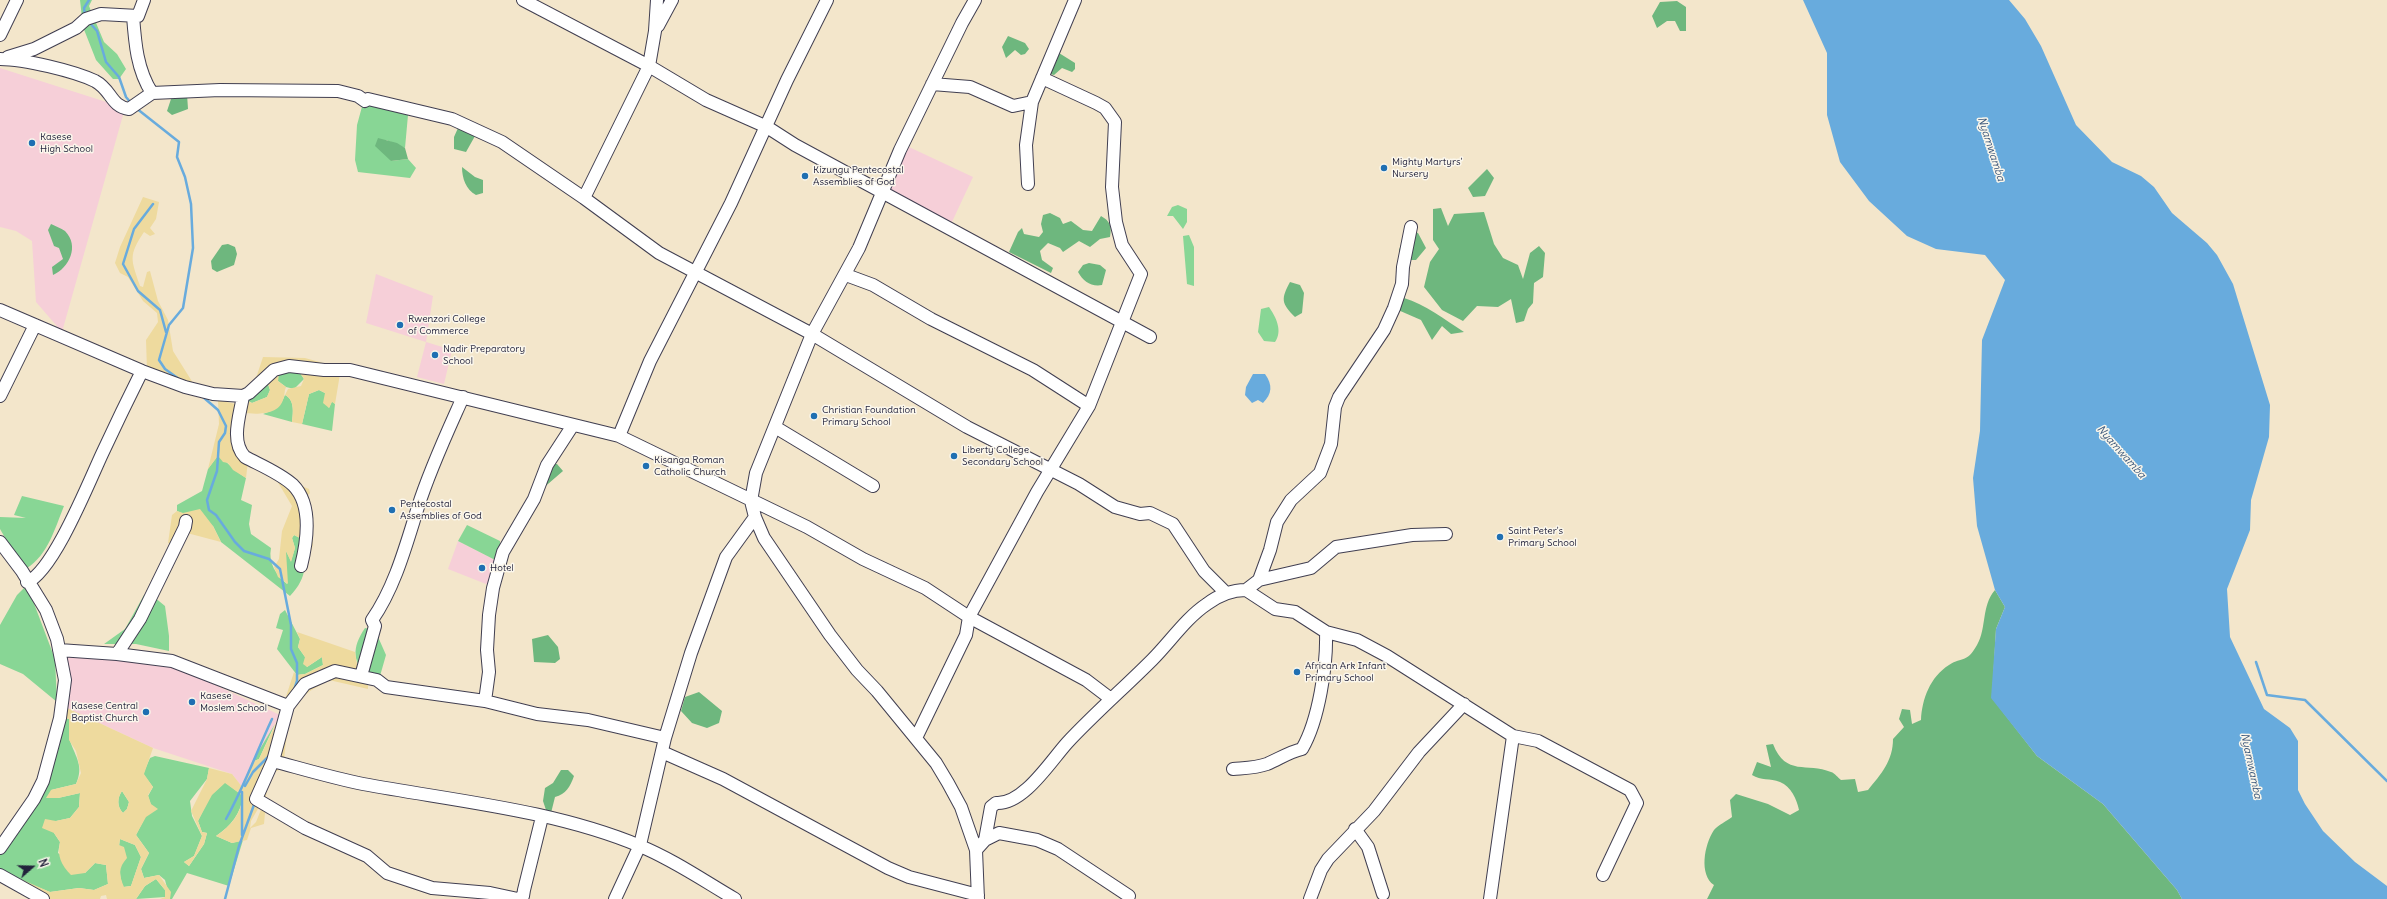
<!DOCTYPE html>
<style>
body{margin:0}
#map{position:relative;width:2387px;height:899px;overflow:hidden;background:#f3e6cb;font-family:Delius,sans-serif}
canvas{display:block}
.north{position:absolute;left:12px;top:847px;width:40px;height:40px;-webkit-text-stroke:3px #fbf7ec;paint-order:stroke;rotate:70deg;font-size:11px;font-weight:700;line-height:16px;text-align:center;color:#22223b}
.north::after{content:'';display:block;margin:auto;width:14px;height:18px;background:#22223b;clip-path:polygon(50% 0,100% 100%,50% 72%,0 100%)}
</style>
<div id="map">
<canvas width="2387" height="899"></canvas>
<div class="north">N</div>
</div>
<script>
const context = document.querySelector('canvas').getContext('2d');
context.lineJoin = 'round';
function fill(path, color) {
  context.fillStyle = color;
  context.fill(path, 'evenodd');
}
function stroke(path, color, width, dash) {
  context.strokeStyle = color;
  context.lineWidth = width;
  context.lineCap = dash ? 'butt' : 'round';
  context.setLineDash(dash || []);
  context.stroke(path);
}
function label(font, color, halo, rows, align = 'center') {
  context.font = font + ' Delius,sans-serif';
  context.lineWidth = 3;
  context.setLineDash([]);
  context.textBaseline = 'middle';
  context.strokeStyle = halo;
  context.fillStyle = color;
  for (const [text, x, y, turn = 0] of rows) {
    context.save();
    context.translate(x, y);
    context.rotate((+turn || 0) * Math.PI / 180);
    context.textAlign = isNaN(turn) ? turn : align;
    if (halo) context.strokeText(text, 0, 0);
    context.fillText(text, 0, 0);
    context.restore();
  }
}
fill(new Path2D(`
 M0,68l125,40 -63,224 -26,-30 -4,-61 -16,-10 -16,-4z
 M909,147l64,30 -22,47 -64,-32z
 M376,274l57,22 -7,46 26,8 -8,34 -27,-7 9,-35 -60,-19z
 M458,541l43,22 -10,23 -43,-17z
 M61,653l111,12 108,50 -30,53 -8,19 -10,-13 -79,-26 -86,-40z`), '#f6cfd8');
fill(new Path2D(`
 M80,0h12l-3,6 15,36 13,12 9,15 -7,10h-6l-17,-19 -13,-33z
 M363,103l45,12 -3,33 -19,-8 5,21 17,-2 8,9 -6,10 -52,-6 -3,-12 2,-35z
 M1178,205l9,4v13l-4,7 -10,-13h-6l5,-9z
 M1189,235l5,12v39l-7,-2 -4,-48z
 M1269,307c7,10 14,24 6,35l-11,-1 -6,-9 3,-23z
 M294,364l10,15 -10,10 -8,-2 -8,-6 1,-12z
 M267,381l3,9 -3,7 -15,6 -4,-2z
 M319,390l6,3 4,15 3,-7 3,3 -3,27 -30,-7 7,-30z
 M285,395c10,5 8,18 7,27l-29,-8c11,-4 18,-8 22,-19z
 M218,455c10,8 17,16 28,23l-5,22 11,5 -3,19 2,10 20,14c-3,15 5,27 16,36l-2,-35 6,12 4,-13 -3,-10 2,-3 6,3c7,24 8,39 -10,58l-69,-54 -8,-16 -36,-15v-6l25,-14 6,-22z
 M22,496l42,10c-9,22 -16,49 -37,62l-20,-27 -7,-12v-12l26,1 -12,-3z
 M467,525l33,16 1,22 -43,-22z
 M27,585l28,74 2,43 -34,-28 -23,-10v-39l17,-30z
 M144,595l10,2 11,9 4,30v15l-33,-7h-32l21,-15z
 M285,610l15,29 -2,8 7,10 2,10 15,-10 1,8 -18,9 -8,1 -20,-26 6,-19 -7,-2 4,-14z
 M365,628l10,2 11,25 -6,21 -12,4c-15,-19 -17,-31 -3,-52z
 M60,716l9,3c2,7 -1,16 1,22 6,17 14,25 6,43l-25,6 7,8 22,-5 -1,14 -9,11 -14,3 -2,12 6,9 -2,11 27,20 10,-10 11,2 2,19 -14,6 -15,-2 -29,4 -50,-20v-17l37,-62z
 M275,724l-16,35 -7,3z
 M155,756l54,12 -2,11 -17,22 2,15 10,20 -8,20 -10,6 5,4 15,-22 3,-11 -5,-1 -4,-11 12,-25 15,-14 18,14c-2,17 -12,30 -27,40l16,7 11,-3 -14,46 -42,-13 -15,26h-2l-5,-19 -6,-5 -15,3 -3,-9 8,-16 -13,-18 15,-30 -3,-9 5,-9 -10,-13 7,-16z
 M122,791l7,11 -2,7 -4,4c-6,-6 -6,-15 -1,-22z
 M120,839l15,6 6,12 -10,29 -8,1c-4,-10 -5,-38 -3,-48z
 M156,879l9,11v7l-29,2 9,-13z`), '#88d695');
fill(new Path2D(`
 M1677,1l9,6v24h-6l-5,-10h-8l-10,7 -5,-12 8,-14z
 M1008,36l17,7 4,6 -4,5 -4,1 -6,-5 -9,8 -4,-11z
 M1059,53l16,10v6l-3,3 -10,-4 -8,7 -4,-1 3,-16z
 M187,94l1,15 -16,6 -5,-4 4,-12z
 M458,128l21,9 -4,-1 -9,16 -12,-3v-12z
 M378,138l19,5 8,5 3,11 -17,2 -16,-15z
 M462,167l13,10 8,3v13l-7,2c-10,-5 -14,-17 -14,-28z
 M1487,169l7,9 -9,18 -12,1 -5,-9z
 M1441,208l7,18 6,-12 30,-2 10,32 9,14 15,7 5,14 7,-26 9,-7 6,7 -2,24 -9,6 -1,20 -5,6 -4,12 -8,2 -5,-24 -13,8 -21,-1 -14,15 -21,-11 -18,-23 6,-25 9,-13 -6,-9v-31z
 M1050,213l10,5 3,6 8,-3 12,9 9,1 9,-15c9,5 11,10 9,21l-10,2 -10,8 -11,-6 -16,11 -3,-4 -12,-5 -8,8 2,9 11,8 -2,5 -42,-21 9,-20 4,-4 2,6 15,3 4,-5 -2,-8 2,-9z
 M51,224c4,2 10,4 14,7 15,15 4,37 -12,44l-1,-8 11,-8 -4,-11 -5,-2 -6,-16z
 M1412,231l6,2 8,15 -10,12h-12l-5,-10 7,-17z
 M228,244l7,3 2,7 -3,11 -17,7 -5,-3 -1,-8 11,-16z
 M1089,263l11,2 6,5 -4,15c-11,2 -19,-4 -24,-13l5,-7z
 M1290,282l10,3 4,8 -2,20 -7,4c-14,-14 -14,-18 -5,-35z
 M1404,298c21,6 41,22 60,34l-13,2 -9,-8 -10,14 -11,-20 -23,-10z
 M553,464h4l6,7 -22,19z
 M1995,590l10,17 -9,22 -4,69 45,58 66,48 74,86 5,9h-475l7,-14c-15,-10 -10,-40 0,-55 4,-5 13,-9 18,-13l-2,-17 6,-6 32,10 22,11 9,-5c-2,-10 -8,-24 -19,-28 -10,-4 -19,-1 -28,-7l5,-13 14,5 -5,-22 7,-1c13,33 34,18 58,28 4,1 7,6 10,8l14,-1 3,13 10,-2c13,-16 25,-29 25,-51l11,-12 -5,-8 3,-10 8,1 2,14 9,-4c1,-21 9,-43 28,-55 14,-9 17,-1 28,-20 10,-17 4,-39 18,-55z
 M548,635l10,12 2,12 -5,4 -21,-1 -2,-23z
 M699,692l23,19 -3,12 -12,5 -15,-5 -11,-12 4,-14z
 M561,770h7l6,6c-4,11 -8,18 -19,21l-4,16 -5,-3 -3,-9 2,-13 8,-5z`), '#6eb77e');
fill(new Path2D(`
 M143,197l16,5 -3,17 -6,9 5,6 -5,2 -6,-4c-16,24 -13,27 -4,54l3,1 4,-15 3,-1 8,30 10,19 5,31 20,32 -46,-13 -1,-30 12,-18 -1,-9 -14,-12 -15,-24 -8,-4 -5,-10 5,-16z
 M263,357l42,1 36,10 -6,36 -3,-2 -3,6 -6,-5 2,-10 -6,-3 -10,4 -7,30 -10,-2c1,-9 3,-22 -7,-27l3,-6 13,-3 3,-7 -10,-15 -15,5 -1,12 8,6c-2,4 -1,9 -3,13 -5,16 -27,14 -40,13l-5,25 10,23 -2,17 -13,-8 -5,-7 -5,-1 -5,-6 -10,13 11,-45 -1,-24 26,6 4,-5 4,2 15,-6 3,-7 -3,-9 -11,-3z
 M273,474l36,15 1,4 -3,3 6,49 -8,24 -7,-1 -1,-11 6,-9 -3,-10 -6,-3 -2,3 3,10 -4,14 -5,-11 2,33 -10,-7 -4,-10 5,-8 3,-28 10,-25z
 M200,509l13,17 8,16 -34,-9 -10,12 -9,-2 4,-28 5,-4 6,2z
 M297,632l58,20 2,13 11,15v9l-39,-9 -19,11 -30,24 9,1 -5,43 -5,11 -9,4 -5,28 5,7 -5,4 -1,11 -13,4 -4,12 -15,3 -16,-7c15,-10 25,-22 27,-40l-18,-13 -13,12 -14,26 4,11 5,1 -3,11 -15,22 -5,-4 10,-6 8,-20 -11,-25 16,-32 2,-11 23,6 11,14 9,-26 7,-3 21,-44 14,-43 3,3 8,-1 18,-9 -1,-8 -15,10 -4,-3 2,-7 -7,-10 2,-8zM259,807h3l-6,15 -6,6 1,-7z
 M67,708l86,40 -9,26 9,13 -5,8 3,9 7,5 -12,8 -10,18 13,18 -8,16 3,9 15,-3 12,17 -1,7h-10l5,-2v-7l-9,-11 -11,7 -9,13h-29l-1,-4 -5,1 -1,3h-50l-32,-21 32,14 29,-4 15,2 14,-6 -2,-19 -11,-2 -10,10 -14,2c-10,-10 -14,-19 -11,-33l-6,-9 -12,-5 3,-9 11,2 14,-3 9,-11 1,-14 -22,5h-12l5,-8 25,-6 5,-11 -5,-22 -7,-11v-21l-9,-3zM122,791l7,11 -2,7 -4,4c-6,-6 -6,-15 -1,-22zM120,839l15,6 6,12 -10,29 -7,1c-5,-12 -6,-19 3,-29l-3,-11 -5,-2z`), '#eeda9e');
fill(new Path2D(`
 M1803,0h206l16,19 16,27 35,79 36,37 29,14 13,11 18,26 35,30 10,12 16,29 37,121 -1,32 -18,63 -1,30 -23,59 3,48 34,72 26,19 8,13v49l7,14 18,27 32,31 32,24v13h-205l-5,-9 -74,-86 -66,-48 -46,-58 5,-69 9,-22 -10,-17 -18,-64 -4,-48 7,-47 2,-91 23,-60 -20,-25 -49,-6 -29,-13 -38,-35 -29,-39 -13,-47v-62z
 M1253,374h12c8,11 7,20 -2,29l-5,-3 -6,3 -7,-8 1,-8z`), '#68abdd');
stroke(new Path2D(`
 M85,15l-1,-7 5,-8
 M89,22l8,9 9,31 13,15 7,20 5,6
 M136,108l43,34 -2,15 8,20 6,27 2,44 -10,60 -14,17 -10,35 6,9 14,10
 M153,204l-19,25 -11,35 15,27 22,19 6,22
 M203,397l15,13 8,16 -1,7 -6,9 -2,29 -10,29 2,10 7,5 19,27 9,9 25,8 11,10 11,56v24l6,14v18l-3,9
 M2256,662l11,33 38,5 82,81
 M245,786l8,-14 17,-17
 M242,792v43
 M226,819c18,-32 30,-66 46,-100
 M225,899l14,-53 16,-44`), '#68abdd', 2.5);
const minor = new Path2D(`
 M523,0l126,66 57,34 61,27 28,18 355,192
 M975,0l-13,23 -62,127 -41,98 -47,86 -56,139 -5,28 4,16 9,21 66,97 27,35 20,21 59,72 12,20 13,24 15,43 2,49
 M133,16c2,27 4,54 19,77
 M658,26l14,-26
 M0,35l17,-35
 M8,57l26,-8 42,-21 10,-9 15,-5 37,2 6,-16
 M0,59c24,0 74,12 95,22 17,9 15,25 34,28l23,-16 68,-3 118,1 20,5 7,5 3,-2 84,20 50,23 82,56 75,55 153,81 155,93 112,57 36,23 25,7 10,-1 23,11 31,47 22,22
 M932,84l38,3 43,19 19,-4
 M1028,184l-2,-39 6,-43 43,-102
 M584,198l65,-132 6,-35 2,-31
 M846,275l27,10 58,34 102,51 56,36
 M0,310l142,61 43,16 28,7 30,2 6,-3 25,-23 15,-4 35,4h26l269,66 188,91 56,32 62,29 44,29 117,63 25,19
 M0,396l35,-71
 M243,396c-3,19 -13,45 2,61 15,8 35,16 48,28 20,20 14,57 8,81
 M775,427l98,59
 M619,436l31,-75 81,-158 56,-123 40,-80
 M0,542l22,29 24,39 11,29 8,41 -5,38 -17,63 -9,18 -34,49
 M1259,580l52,-12 25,-21 76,-12 34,-1
 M27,582c26,-10 62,-100 75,-128 13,-28 26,-55 40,-83
 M1246,590l13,-10 11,-30 7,-28 14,-22 29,-27 11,-29 4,-37 4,-10 45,-67 10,-22 8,-24 1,-17 8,-40
 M59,650l58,4 55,7 116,45
 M117,654l23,-35 45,-92 1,-6
 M361,676l14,-50 -3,-6c23,-33 34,-75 46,-113 12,-38 29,-74 45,-110
 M485,701l4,-29 -2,-22 2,-35 4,-27 10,-36 31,-53 13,-34 26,-40
 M916,738l50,-103 3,-18 68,-125 52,-86 52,-132 -19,-29 -6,-23 -4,-35 3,-65 -10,-14 -9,-5 -54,-25
 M662,752l61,27 165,89 21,9 69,18
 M273,761c30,8 60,17 90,23 92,17 191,26 277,62 34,14 64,35 95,53
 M1233,769c11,-1 23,-1 34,-5 12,-5 22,-12 35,-15 17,-29 25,-84 24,-117
 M542,817l-18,73 -1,6 -5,3 -28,-6 -58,-5 -45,-15 -20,-17 -62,-28 -49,-29 17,-38 15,-55 17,-22 30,-13 42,9 9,7 99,14 52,13 51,6 77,18
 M1355,829l13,18 15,47
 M985,840l14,-7 38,7 21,9 71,47
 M976,850l9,-10 6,-33 5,-4c27,2 54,-41 71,-60 27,-29 57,-55 85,-83 18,-18 34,-42 55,-56 12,-9 24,-14 39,-14l29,19 20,3 31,20 31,8 30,16 126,80 25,5 92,49 7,13 -34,72
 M0,875l43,24
 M615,899l25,-54 25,-107 26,-85 35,-96 29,-40
 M1310,899l11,-29 7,-11 46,-48 45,-59 45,-48
 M1490,899l23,-163`);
stroke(minor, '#413f51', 14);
stroke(minor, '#fff', 12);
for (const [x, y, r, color] of [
 [32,143,4,"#1f6fb2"],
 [1384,168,4,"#1f6fb2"],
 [805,176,4,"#1f6fb2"],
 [400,325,4,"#1f6fb2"],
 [435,355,4,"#1f6fb2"],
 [814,416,4,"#1f6fb2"],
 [954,456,4,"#1f6fb2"],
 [646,466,4,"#1f6fb2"],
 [392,510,4,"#1f6fb2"],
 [1500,537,4,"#1f6fb2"],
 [482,568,4,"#1f6fb2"],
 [1297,672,4,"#1f6fb2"],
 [192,702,4,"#1f6fb2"],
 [146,712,4,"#1f6fb2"]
]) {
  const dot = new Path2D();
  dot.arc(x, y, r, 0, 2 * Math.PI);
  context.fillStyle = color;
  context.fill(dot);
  stroke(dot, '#fbf7ec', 1.5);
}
label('10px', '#22223b', '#fbf7ec', [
 ["Kasese",40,137],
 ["High School",40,149],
 ["Mighty Martyrs'",1392,162],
 ["Nursery",1392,174],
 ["Kizungu Pentecostal",813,170],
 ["Assemblies of God",813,182],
 ["Rwenzori College",408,319],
 ["of Commerce",408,331],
 ["Nadir Preparatory",443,349],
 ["School",443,361],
 ["Christian Foundation",822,410],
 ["Primary School",822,422],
 ["Liberty College",962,450],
 ["Secondary School",962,462],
 ["Kisanga Roman",654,460],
 ["Catholic Church",654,472],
 ["Pentecostal",400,504],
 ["Assemblies of God",400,516],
 ["Saint Peter's",1508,531],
 ["Primary School",1508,543],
 ["Hotel",490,568],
 ["African Ark Infant",1305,666],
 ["Primary School",1305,678],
 ["Kasese",200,696],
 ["Moslem School",200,708],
 ["Kasese Central",138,706,"right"],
 ["Baptist Church",138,718,"right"]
], 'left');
label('italic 11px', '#3e597c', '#fbf7ec', [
 ["Nyamwamba",1991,149,72],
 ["Nyamwamba",2121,452,48],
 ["Nyamwamba",2251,766,78]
]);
</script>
